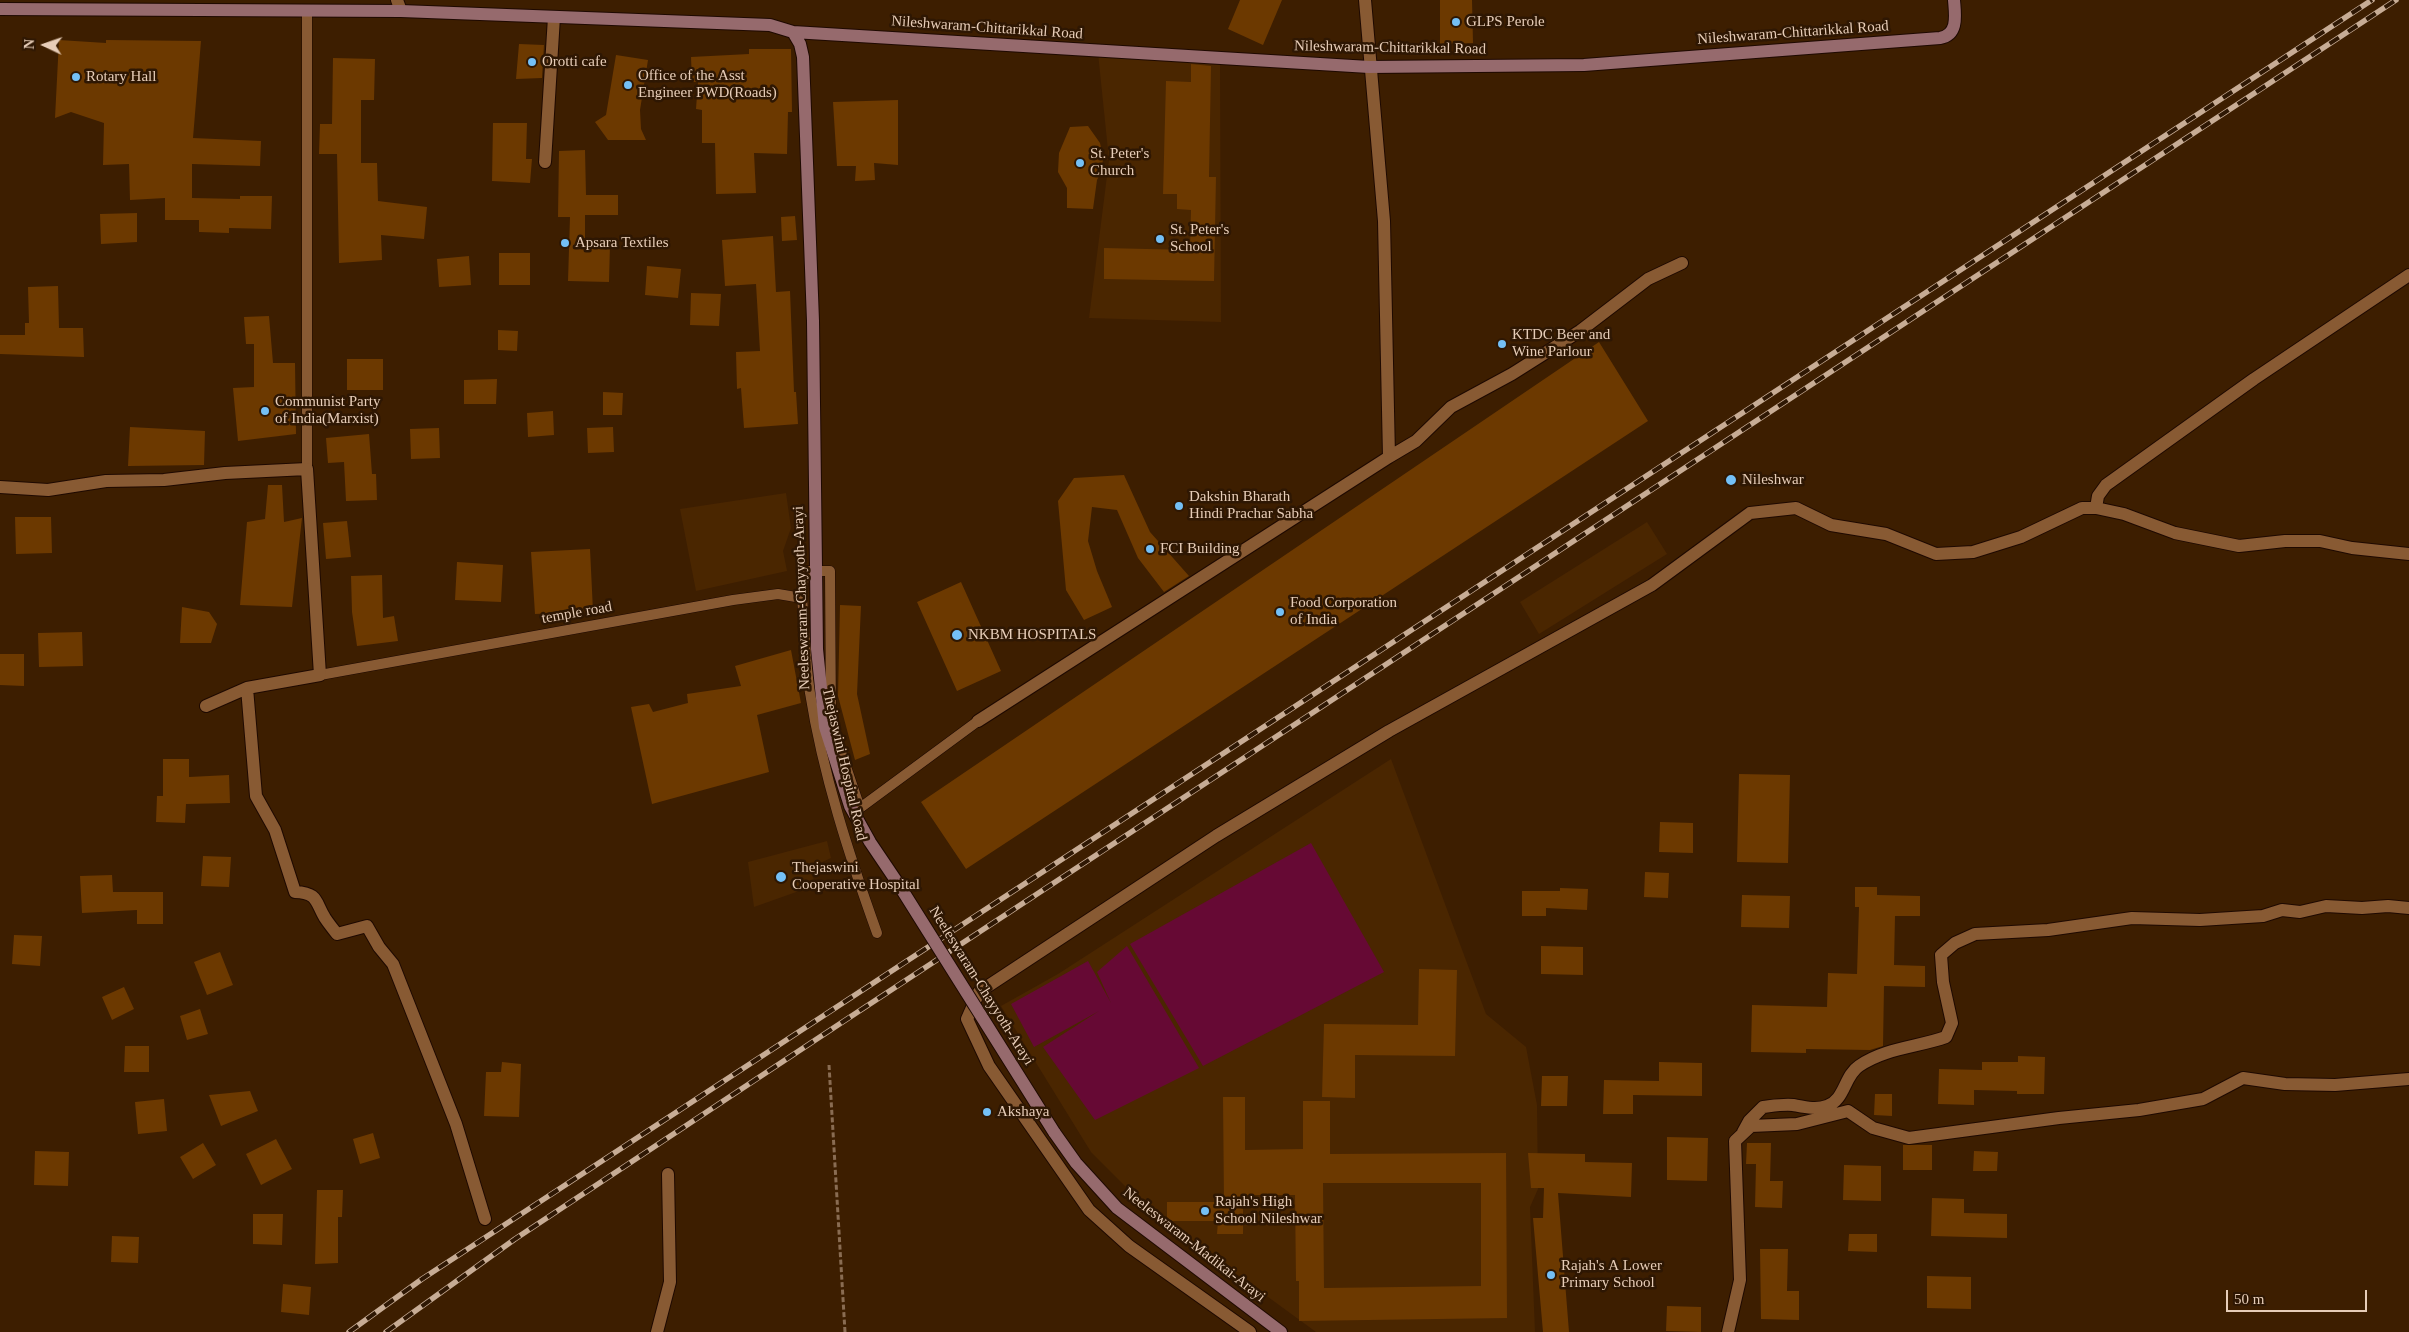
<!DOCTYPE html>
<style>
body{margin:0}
#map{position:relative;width:2409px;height:1332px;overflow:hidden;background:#3d1e00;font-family:Georgia,serif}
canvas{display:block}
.north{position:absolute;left:20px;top:20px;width:50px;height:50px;-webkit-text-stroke:4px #2e1703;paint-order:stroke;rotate:273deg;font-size:14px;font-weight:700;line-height:20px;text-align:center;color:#e7cdb8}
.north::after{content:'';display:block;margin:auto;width:18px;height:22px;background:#e7cdb8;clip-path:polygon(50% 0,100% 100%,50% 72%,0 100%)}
.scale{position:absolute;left:2226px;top:1290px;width:141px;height:22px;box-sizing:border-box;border:2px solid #e7cdb8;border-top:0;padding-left:6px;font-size:15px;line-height:18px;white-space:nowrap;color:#e7cdb8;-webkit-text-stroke:4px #2e1703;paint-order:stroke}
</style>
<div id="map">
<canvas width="2409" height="1332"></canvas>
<div class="north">N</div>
<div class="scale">50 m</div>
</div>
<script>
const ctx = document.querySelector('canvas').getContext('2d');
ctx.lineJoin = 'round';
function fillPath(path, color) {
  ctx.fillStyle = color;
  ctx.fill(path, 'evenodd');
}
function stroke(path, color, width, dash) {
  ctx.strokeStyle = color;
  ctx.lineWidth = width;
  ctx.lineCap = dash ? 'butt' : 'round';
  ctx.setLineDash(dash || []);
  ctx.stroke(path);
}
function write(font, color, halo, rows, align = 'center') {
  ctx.font = font + ' Georgia,serif';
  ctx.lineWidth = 5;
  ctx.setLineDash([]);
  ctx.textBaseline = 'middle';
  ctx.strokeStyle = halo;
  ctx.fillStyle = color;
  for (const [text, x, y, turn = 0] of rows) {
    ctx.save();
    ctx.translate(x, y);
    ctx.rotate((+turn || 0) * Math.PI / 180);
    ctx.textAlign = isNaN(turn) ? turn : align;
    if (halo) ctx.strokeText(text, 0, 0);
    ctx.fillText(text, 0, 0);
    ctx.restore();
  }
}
fillPath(new Path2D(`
 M1098,53L1220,60L1221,322L1089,318L1109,160Z
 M786,493L791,528L783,551L787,571L696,591L680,509Z
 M1647,522L1667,554L1539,634L1520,602Z
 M1391,759L1486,1014L1526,1047L1537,1105L1538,1189L1530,1207L1535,1332H1316L1149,1210L1091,1152L1001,1006L1058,974Z
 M827,841L831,858L809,868L816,885L754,907L748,862Z`), '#4a2600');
fillPath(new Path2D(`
 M1311,843L1384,972L1203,1066L1130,944Z
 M1127,946L1199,1068L1095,1120L1043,1047L1099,1011L1034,1047L1011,1004L1088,961L1111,1003L1097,972Z`), '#660934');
fillPath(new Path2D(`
 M1240,0H1282L1263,45L1228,29Z
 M1440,0H1472L1473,43L1440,44Z
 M59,40L106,43V40L201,41L193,138L261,141L260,166L192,164V198L240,199V196H272L271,229L229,228V233L199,232V220H165V198L130,200L129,164L103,165L104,123L71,112L55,118Z
 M519,44L544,45L542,78L516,79Z
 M749,49H791L792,112H788L787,154L754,153L756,193L716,194L715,143H702V110L696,109L698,82H692L691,57L749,54Z
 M616,55L648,60L640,110L641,129L646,140H608L595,122L606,115Z
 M333,58L375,59L374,100H361V163H377L378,201L427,207L424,239L381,235L382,260L339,263L337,154H319L320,124H332Z
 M1191,64L1211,66L1209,177H1216L1214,281L1104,279V248L1190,250L1191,210L1177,209V194H1163L1166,81L1191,82Z
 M898,100V165L874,163L875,180L855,181L856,166H837L833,102Z
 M493,123H527L526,159H532L530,183L492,181Z
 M1088,126L1100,143L1103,157L1102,170L1097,180L1093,209L1067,208V188L1058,172L1059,153L1070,127Z
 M585,150L586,195H618V215H585V245H610L609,282L568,281L570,217H558L559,151Z
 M137,213V242L101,244L100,214Z
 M795,216L797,240L782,241L781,217Z
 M773,236L776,292L790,291L794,392H796L798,424L744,428L741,388L737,389L736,352L760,351L756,284L725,286L722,240Z
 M499,253H530V285H499Z
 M469,256L471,285L439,287L437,259Z
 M647,266L681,269L678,298L645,295Z
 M58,286L59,328H83L84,357L0,354V335H25V323H29L28,287Z
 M691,293L721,294L719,326L690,325Z
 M269,316L273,363H295L296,434L238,441L233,388L254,387V344H246L244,317Z
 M498,330L518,331L517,351L498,350Z
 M1599,342L1648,421L966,869L921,802Z
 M347,359H383V390H347Z
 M497,379L496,404H464V380Z
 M603,392L623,393L622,415H603Z
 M553,411L554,435L528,437L527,413Z
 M130,427L205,431L204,465L128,466Z
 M613,427L614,452L588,453L587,428Z
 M439,428L440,458L411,459L410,429Z
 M369,434L372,474H376L377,500L346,501L344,462L328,463L326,438Z
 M1124,475L1150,532L1189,576L1164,592L1138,558L1117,510L1092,507L1088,541L1097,571L1112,607L1084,620L1066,590L1058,501L1074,478Z
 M268,485H282L284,522L302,518L292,607L240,605L247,522L265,519Z
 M15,517H51L52,553L16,554Z
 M347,521L351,557L326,559L323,523Z
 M590,549L593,611L535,614L531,552Z
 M457,562L503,565L501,602L455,600Z
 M382,575L383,618L394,616L398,641L357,646L352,612L351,576Z
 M961,582L1001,671L957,691L917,602Z
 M840,605L861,606L857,694L870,754L855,760L838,696Z
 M182,607L209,612L217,624L211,643H180Z
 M82,632L83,666L39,667L38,633Z
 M791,650L801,703L757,715L769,772L652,804L631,707L649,704L653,712L688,703L687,694L741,686L735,666Z
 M0,654H24V686L0,685Z
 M163,759H189V777L229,775L230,803L186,804L185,823L156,822L157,796H163Z
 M1739,774L1790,775L1788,863L1737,862Z
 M1660,822L1693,823V853L1659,852Z
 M203,856L231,857L229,887L201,886Z
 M1645,872L1669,873L1668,898L1644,897Z
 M112,875L113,892H163V924H137V910L82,913L80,876Z
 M1855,887H1877V895L1920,896V916H1895L1894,965L1925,966V987L1884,986L1883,1046L1870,1050L1806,1049V1053L1751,1052L1752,1005L1827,1007L1828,973L1857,974L1859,907H1855Z
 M1560,888L1588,889L1587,910L1546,908V916H1522V891H1560Z
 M1742,895L1790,896L1789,928L1741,927Z
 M14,935L42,936L40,966L12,964Z
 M1541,946L1583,947V975L1541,974Z
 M220,952L233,985L207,995L194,962Z
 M1419,969L1457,970L1455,1056L1355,1055V1098L1322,1097L1324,1024L1418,1025Z
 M124,987L134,1009L112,1020L102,997Z
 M200,1009L208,1034L187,1040L180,1016Z
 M125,1046H149V1072H124Z
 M2018,1056L2045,1057L2044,1094H2017V1091L1974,1090V1105L1938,1104L1939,1069L1982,1070V1062H2018Z
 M502,1062L521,1064L519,1117L484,1116L486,1072H501Z
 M1659,1062L1702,1063V1096L1633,1095V1114H1603L1604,1080L1659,1081Z
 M1542,1076H1568L1567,1106H1541Z
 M250,1091L258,1111L221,1126L209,1095Z
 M1875,1094H1892V1116L1874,1115Z
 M1223,1097H1245V1150L1303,1149V1101H1330V1154L1506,1153L1507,1318L1299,1321V1281H1296L1295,1195H1243V1234H1217L1218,1221H1167V1202H1224ZM1323,1183H1481V1286L1324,1288Z
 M164,1099L167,1131L138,1134L135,1102Z
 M373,1133L380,1158L360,1164L353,1139Z
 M1667,1137L1708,1138L1707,1181L1667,1180Z
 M276,1139L292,1169L261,1185L246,1154Z
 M203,1143L216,1165L193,1179L180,1157Z
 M1747,1143H1771L1770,1181H1783L1782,1208L1755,1207L1756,1164H1746Z
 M1903,1145H1932V1170H1903Z
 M35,1151L69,1152L68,1186L34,1185Z
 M1974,1151L1998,1152L1997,1171H1973Z
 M1528,1153L1585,1154V1162L1632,1163L1631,1197L1558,1193L1569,1332H1543L1533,1218H1543L1544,1188H1531Z
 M1844,1165L1881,1166V1201L1843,1200Z
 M317,1190H343L342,1217H338V1263L315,1264Z
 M1932,1198L1964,1199V1213L2007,1214V1238L1931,1236Z
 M253,1214H283L282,1245L253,1244Z
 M1849,1234H1877V1252L1848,1251Z
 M112,1236L139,1237L138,1263L111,1262Z
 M1760,1249H1788L1787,1291H1799V1320L1761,1319Z
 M1927,1276L1971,1277V1309L1927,1308Z
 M283,1284L311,1287L309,1315L281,1312Z
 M1667,1306L1701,1307V1332L1666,1331Z`), '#6c3900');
const service = new Path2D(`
 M307,11V469
 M802,598C805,629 805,662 810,693C823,775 849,855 877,933
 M320,675L733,600L778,594L802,598L804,571H830L831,722L860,808L978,721`);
const minor = new Path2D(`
 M397,0L401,11
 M545,162L554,17
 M1389,457L1416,441L1451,407L1512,374L1580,331L1648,279L1682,263
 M0,487L48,490L106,481L164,480L225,473L307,469L320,675L247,688L206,706
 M2096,508L2098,496L2106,485L2254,379L2409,275
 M247,688L256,796L275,830L295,892C319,893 315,902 325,918C329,924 333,929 337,934L367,926L379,947L393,964L456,1124L485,1219
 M978,721L1389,457L1384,221L1365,0
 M1743,1132L1749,1121L1763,1107C1772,1106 1783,1104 1793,1105C1804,1107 1816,1110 1827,1106C1845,1100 1844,1076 1859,1066C1885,1048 1918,1047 1946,1037L1952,1023L1943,982L1941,955L1955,943L1975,934L2048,930L2132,918L2200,920L2263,916L2282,910L2300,912L2326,906L2362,908L2388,906L2409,908
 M657,1332L670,1282L668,1174
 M1250,1332L1129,1246L1089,1210L989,1066L967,1019L979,992L1216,836L1389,731L1652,585L1750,513L1796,508L1831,525L1886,534L1936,554L1973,552L2021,537L2082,508H2096L2124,514L2175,533L2239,546L2285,541H2320L2352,548L2409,554
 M1728,1332L1740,1280L1735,1141L1751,1126L1797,1124L1848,1111L1873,1128L1909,1138L2059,1118L2139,1110L2203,1099L2243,1078L2285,1084L2335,1085L2409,1079`);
const secondary = new Path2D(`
 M0,9L401,11L770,25L793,32L1369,67L1584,65L1940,38C1959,35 1955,14 1954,0
 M793,32L800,44L803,57L813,321L817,649L825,727L850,806L870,842L899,885
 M1054,1132L1076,1163L1117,1208L1281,1332`);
stroke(service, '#1e0900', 11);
stroke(minor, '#1e0900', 14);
stroke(secondary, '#1e0900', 14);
stroke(new Path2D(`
 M829,1065L845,1332`), '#896c52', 3, [5, 2.5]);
stroke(service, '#885a33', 10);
stroke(minor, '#885a33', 12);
stroke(secondary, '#966a6d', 12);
const rail = new Path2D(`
 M349,1332L422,1279L2372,0
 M386,1332L515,1239L844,1021L2396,0`);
stroke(rail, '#c7ac95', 5.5);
stroke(rail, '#2e1703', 4, [11]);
const secondaryBridge = new Path2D(`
 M899,885L1054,1132`);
stroke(secondaryBridge, '#1e0900', 14, []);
stroke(secondaryBridge, '#966a6d', 12);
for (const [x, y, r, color] of [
 [1456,22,5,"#74c0f6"],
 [532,62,5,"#74c0f6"],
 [76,77,5,"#74c0f6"],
 [628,85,5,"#74c0f6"],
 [1080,163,5,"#74c0f6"],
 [1160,239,5,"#74c0f6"],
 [565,243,5,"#74c0f6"],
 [1502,344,5,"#74c0f6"],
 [265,411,5,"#74c0f6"],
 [1731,480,6,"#74c0f6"],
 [1179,506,5,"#74c0f6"],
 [1150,549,5,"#74c0f6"],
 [1280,612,5,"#74c0f6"],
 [957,635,6,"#74c0f6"],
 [781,877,6,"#74c0f6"],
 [987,1112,5,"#74c0f6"],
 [1205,1211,5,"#74c0f6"],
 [1551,1275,5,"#74c0f6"]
]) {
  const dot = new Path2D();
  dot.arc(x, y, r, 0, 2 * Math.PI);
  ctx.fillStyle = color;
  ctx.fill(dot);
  stroke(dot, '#2e1703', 2);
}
write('15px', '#e7cdb8', '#2e1703', [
 ["GLPS Perole",1466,22],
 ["Orotti cafe",542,62],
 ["Office of the Asst",638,76],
 ["Engineer PWD(Roads)",638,93],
 ["Rotary Hall",86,77],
 ["St. Peter's",1090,154],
 ["Church",1090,171],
 ["St. Peter's",1170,230],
 ["School",1170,247],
 ["Apsara Textiles",575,243],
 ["KTDC Beer and",1512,335],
 ["Wine Parlour",1512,352],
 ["Communist Party",275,402],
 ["of India(Marxist)",275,419],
 ["Nileshwar",1742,480],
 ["Dakshin Bharath",1189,497],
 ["Hindi Prachar Sabha",1189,514],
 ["FCI Building",1160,549],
 ["Food Corporation",1290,603],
 ["of India",1290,620],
 ["NKBM HOSPITALS",968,635],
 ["Thejaswini",792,868],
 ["Cooperative Hospital",792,885],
 ["Akshaya",997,1112],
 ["Rajah's High",1215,1202],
 ["School Nileshwar",1215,1219],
 ["Rajah's A Lower",1561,1266],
 ["Primary School",1561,1283]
], 'left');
write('15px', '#e7cdb8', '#2e1703', [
 ["Nileshwaram-Chittarikkal Road",987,28,4],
 ["Nileshwaram-Chittarikkal Road",1793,33,-4],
 ["Nileshwaram-Chittarikkal Road",1390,48,1],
 ["Neeleswaram-Chayyoth-Arayi",802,598,-92],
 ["temple road",577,613,-10],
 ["Thejaswini Hospital Road",844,764,77],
 ["Neeleswaram-Chayyoth-Arayi",981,986,58],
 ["Neeleswaram-Madikai-Arayi",1194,1245,38]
]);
</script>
